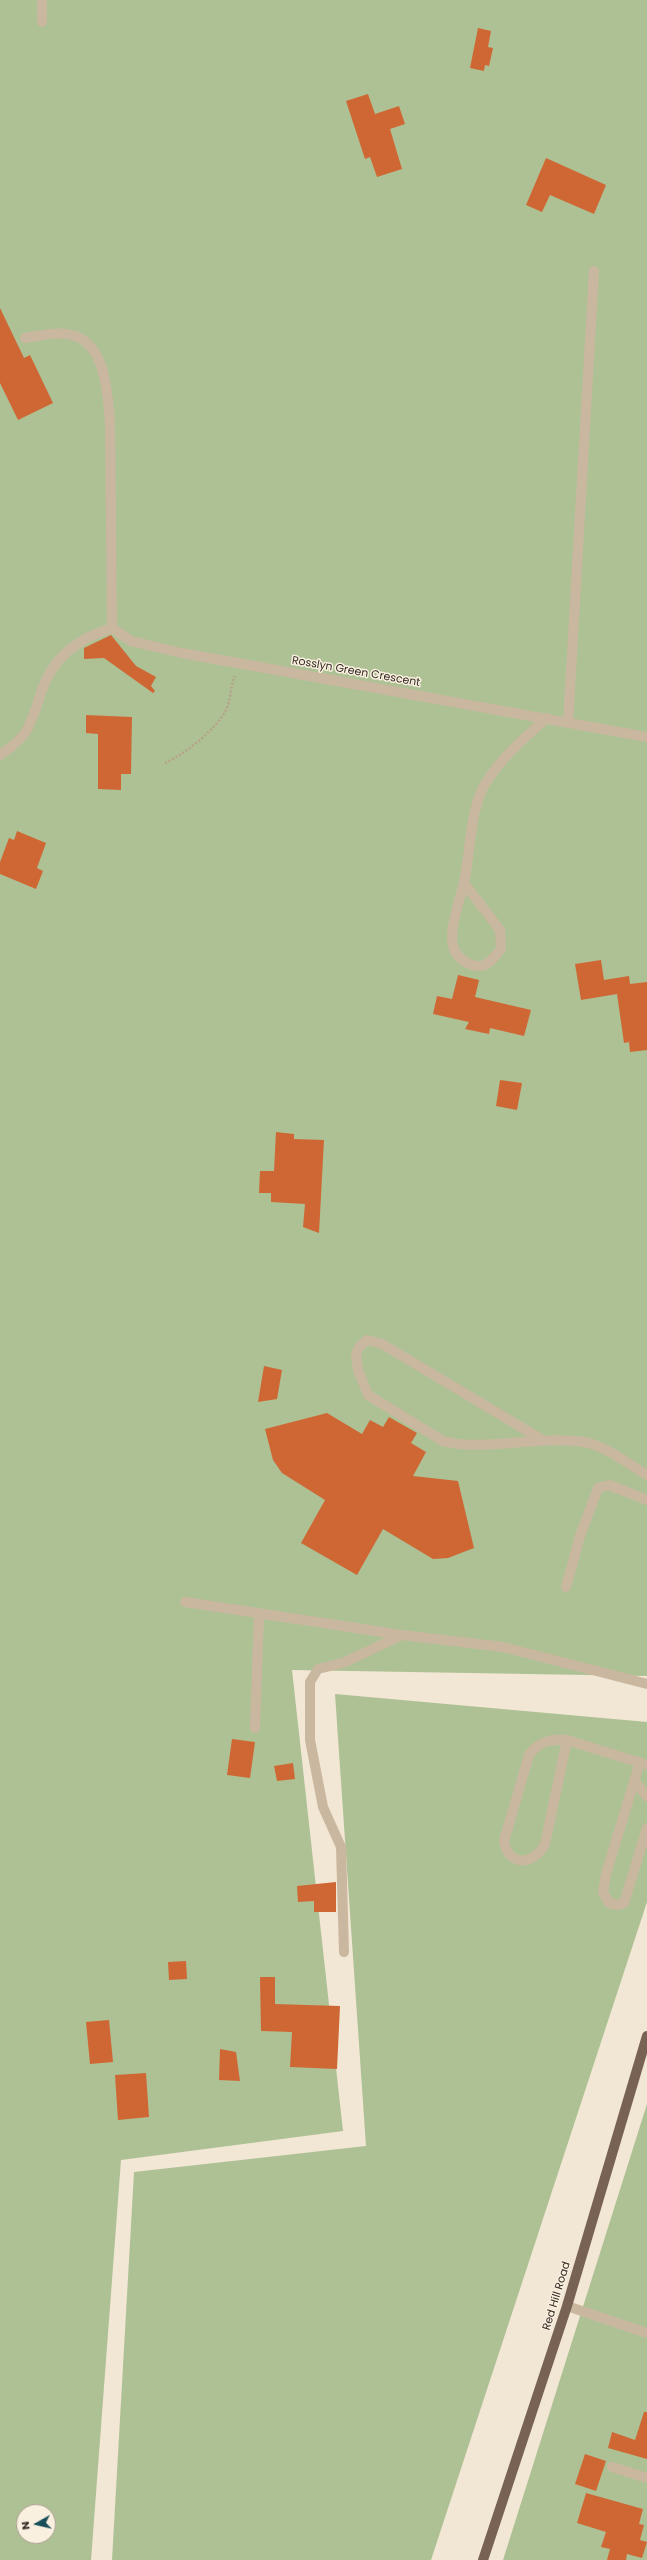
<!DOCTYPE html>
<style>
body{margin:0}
#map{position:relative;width:647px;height:2560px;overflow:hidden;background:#f2e6d4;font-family:Poppins,sans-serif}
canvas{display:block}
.north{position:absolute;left:16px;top:2504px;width:40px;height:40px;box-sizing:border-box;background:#faf0e0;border:1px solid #aba195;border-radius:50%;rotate:262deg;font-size:11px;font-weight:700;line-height:16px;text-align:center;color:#342a24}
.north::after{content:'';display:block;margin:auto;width:14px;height:18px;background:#174e57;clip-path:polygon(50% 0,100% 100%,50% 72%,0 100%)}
</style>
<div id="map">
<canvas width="647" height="2560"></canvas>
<div class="north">N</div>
</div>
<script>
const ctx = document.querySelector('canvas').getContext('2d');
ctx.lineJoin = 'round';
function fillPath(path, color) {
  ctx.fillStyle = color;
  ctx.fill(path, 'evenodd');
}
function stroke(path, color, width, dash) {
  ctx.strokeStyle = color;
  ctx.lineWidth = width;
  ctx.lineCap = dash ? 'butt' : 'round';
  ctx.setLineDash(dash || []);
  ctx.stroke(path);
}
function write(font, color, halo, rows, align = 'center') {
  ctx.font = font + ' Poppins,sans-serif';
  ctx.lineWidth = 3;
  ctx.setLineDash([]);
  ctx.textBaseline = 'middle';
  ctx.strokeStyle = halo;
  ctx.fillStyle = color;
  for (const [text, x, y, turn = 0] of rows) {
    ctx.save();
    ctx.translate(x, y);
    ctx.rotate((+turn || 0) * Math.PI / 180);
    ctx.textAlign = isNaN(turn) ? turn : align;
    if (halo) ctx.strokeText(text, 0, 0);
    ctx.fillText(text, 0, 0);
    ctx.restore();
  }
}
fillPath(new Path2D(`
 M0,0H647V1676L292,1670L343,2131L121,2160L91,2560H0ZM24,2512H48V2536H24Z
 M335,1694L647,1722V1902L431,2560H112L134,2172L366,2146Z
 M647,2104V2560H503Z`), '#aec194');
fillPath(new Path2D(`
 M478,28L491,31L488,47L493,48L489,66L485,65L484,71L470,68Z
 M368,94L375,114L399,106L405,124L390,129L402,169L377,177L370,157L365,159L346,101Z
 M546,158L606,185L594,214L550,195L542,212L526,205Z
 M0,308L24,358L30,355L53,403L18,420L0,383Z
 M111,635L136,666L156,677L151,686L155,691L153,693L104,658L84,659V648Z
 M86,715L132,717L131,774H121V790L98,789V734L86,733Z
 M17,831L46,843L37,868L43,871L36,889L0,874V862L9,838L14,840Z
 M601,960L604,980L629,976L630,984L647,982V1050L630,1052L629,1042L624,1043L617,994L581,1000L575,964Z
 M458,975L479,980L475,997L531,1010L524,1036L490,1028L489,1034L465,1029L469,1022L433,1014L437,996L452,999Z
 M500,1080L522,1083L517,1110L496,1106Z
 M276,1132L294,1134V1139L324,1140L319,1233L303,1227L305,1204L271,1202V1193H259L260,1171H274Z
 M264,1366L282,1370L277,1399L258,1402Z
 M327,1413L362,1434L370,1420L383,1427L389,1417L417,1433L411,1443L426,1452L413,1476L458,1481L474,1548L448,1558L433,1559L383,1529L357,1575L301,1543L325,1500L282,1473L273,1460L265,1429Z
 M232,1739L255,1742L250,1778L227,1775Z
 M293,1763L295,1779L277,1781L274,1766Z
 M336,1882V1912H314V1901L298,1902L297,1886Z
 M186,1961L187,1979L169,1980L168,1962Z
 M260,1977H275V2004L340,2006L337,2069L290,2067L292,2032L261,2031Z
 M109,2020L113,2062L90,2064L86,2022Z
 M220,2049L236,2052L240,2081L219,2080Z
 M146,2073L149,2117L118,2120L115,2075Z
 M644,2412H647V2459L608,2448L612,2432L635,2440Z
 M585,2454L606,2461L596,2491L575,2484Z
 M586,2493L643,2509L639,2524L644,2525L640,2540L647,2542L642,2558L627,2554L626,2560H607L610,2549L601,2547L606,2532L577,2523Z`), '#cf6735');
stroke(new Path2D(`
 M165,763C185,754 214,731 225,712C231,702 230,687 235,676`), '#b6a18a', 2.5, [2, 2]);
stroke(new Path2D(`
 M42,0V22
 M25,338C40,336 58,331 72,335C106,343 108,396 110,424L112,628
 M568,723L594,271
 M0,755C9,749 18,742 25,733C33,720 37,705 42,690C53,657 79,638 112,628L131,641L182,653L647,737
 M464,883L500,930L501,949C494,958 485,970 472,965C460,961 452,951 452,938C452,918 460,901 464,882C471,851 469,813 485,784C501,758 524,738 547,718
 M541,1439L382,1344L367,1340L359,1347L356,1355L358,1370L368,1395L443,1441C482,1452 540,1435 584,1442C606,1446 628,1464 647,1475
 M566,1587L580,1536L598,1488L609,1485L647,1500
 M185,1602L402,1635
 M255,1728L259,1614
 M567,1740L545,1844C534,1865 509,1868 504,1841L529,1755C539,1741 551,1739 567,1740L647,1765
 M640,1762L606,1874L603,1892L609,1903L618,1905L624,1903L647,1828
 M635,1781L647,1797
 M344,1952L341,1847L323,1807L310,1740V1682L318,1669L343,1663L402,1635L503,1647L647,1684
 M567,2306L647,2333
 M612,2467L647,2478`), '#cab7a0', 10);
stroke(new Path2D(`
 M483,2560L567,2306L647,2036`), '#776253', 10);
write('11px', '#342a24', '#faf0e0', [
 ["Rosslyn Green Crescent",356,672,10],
 ["Red Hill Road",557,2296,-73]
]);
</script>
